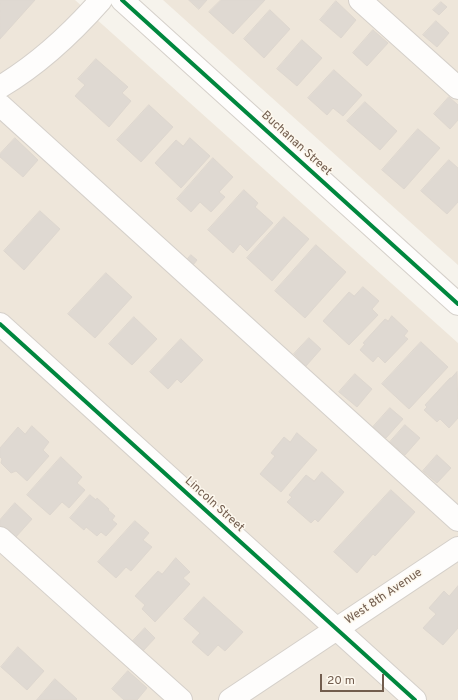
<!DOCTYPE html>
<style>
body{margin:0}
#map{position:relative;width:458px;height:700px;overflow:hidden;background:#f6f3ec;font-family:Overpass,sans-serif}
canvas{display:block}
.scale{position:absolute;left:320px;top:674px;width:64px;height:18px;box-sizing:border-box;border:2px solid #725d4e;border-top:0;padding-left:5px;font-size:12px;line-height:14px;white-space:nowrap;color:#725d4e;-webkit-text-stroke:3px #fdf8ee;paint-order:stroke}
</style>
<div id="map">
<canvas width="458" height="700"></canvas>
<div class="scale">20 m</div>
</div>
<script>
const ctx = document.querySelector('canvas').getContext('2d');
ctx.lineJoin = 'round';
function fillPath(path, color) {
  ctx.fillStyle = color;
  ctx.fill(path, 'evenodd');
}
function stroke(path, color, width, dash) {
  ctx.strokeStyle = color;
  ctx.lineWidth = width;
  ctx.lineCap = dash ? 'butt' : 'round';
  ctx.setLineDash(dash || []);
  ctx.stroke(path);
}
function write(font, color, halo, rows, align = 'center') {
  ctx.font = font + ' Overpass,sans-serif';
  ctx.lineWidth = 3;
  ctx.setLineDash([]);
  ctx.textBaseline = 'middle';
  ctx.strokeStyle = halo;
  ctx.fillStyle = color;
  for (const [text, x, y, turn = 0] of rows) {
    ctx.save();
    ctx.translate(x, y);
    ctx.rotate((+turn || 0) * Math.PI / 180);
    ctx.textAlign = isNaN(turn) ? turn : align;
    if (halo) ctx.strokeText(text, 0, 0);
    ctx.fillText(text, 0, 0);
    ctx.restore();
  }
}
fillPath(new Path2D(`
 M0,0H75L458,343V700H0Z
 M163,0H458V265Z`), '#eee6da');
const building = new Path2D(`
 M0,0H35L0,39Z
 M189,0H207L199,9Z
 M221,0H265L233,34L209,12Z
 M336,1L356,20L341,38L320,20Z
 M441,2L447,7L439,15L433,10Z
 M270,10L290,29L264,58L244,39Z
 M436,21L449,33L437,47L423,35Z
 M373,30L388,43L367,66L353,53Z
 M302,40L322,58L297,86L277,69Z
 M96,59L128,87L122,93L131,101L109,127L75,96L85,85L78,79Z
 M334,70L362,95L343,116L333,108L327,115L308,98Z
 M449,97L458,105V120L450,129L434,114Z
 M365,102L397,131L380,150L347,121Z
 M149,105L173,127L141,162L117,140Z
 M418,129L440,148L404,189L382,170Z
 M15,138L38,160L23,177L0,157V154Z
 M190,138L210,156L181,188L155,163L176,140L183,146Z
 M213,158L233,177L219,192L225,197L211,212L200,202L191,212L177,199Z
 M449,160L458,168V202L447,214L421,191Z
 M244,190L258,203L255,207L273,223L247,251L240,244L233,253L208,230Z
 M40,211L60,229L24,270L4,251Z
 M284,217L309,239L272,281L247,258Z
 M316,245L346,272L305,318L275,291Z
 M191,255L197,260L193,265L187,260Z
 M106,273L132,297L95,338L68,314Z
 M363,287L379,301L372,309L378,315L349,345L323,321L349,292L354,296Z
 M392,316L408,331L404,336L408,339L385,363L378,356L373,362L360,350L365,344L363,343L385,319L388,321Z
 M134,317L157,339L132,365L109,344Z
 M309,338L321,349L306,366L294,354Z
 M181,339L203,360L181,383L177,379L168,389L150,372Z
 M421,342L448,367L409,409L382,384Z
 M457,372L458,418L449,428L440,419L437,422L424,410L427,407L425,405L450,378H451Z
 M355,374L372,389L357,407L339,392Z
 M390,408L403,419L386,438L373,427Z
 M405,425L420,438L405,455L390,442Z
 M32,426L49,442L43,450L49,456L27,481L16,471L11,473L1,463L2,459L0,457V448L18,427L25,434Z
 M297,433L317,450L281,492L260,474L275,456L271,453L284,437L290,442Z
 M437,455L451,468L437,483L423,471Z
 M61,457L82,477L77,483L85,490L69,508L62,502L50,515L27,495Z
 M322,472L344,492L318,522L315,519L311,523L287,502L292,497L289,495L306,475L314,481Z
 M391,490L415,512L375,556L373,554L357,573L334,552Z
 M90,495L96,500L97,498L109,509L108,510L115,516L112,520L117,524L106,536L101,532L97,536L86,527L84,530L70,518Z
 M15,503L32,519L15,538L0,525V520Z
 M135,521L149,533L143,540L152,547L131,571L126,567L116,578L98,562Z
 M176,558L190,572L183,578L190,584L155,622L142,609L145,605L135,596L158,571L162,574Z
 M458,586V628L443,645L423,628L436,614L429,608L444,591L449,596Z
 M204,597L243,632L225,651L218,645L208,656L192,642L200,633L184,619Z
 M145,628L155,638L142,652L131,643Z
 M18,647L44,671L27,690L1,667Z
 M128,671L147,688L137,700H124L112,689Z
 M55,679L77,699L76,700H37Z`);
fillPath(building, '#dfd9d2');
stroke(building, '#ded7cf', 1);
const minor = new Path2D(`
 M122,0L458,304
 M360,0L458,88
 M0,87C39,64 71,34 101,0
 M0,105L458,520
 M0,324L415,700
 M0,538L181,700
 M230,700L458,548`);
stroke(minor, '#d5d0ca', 24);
stroke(minor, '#fefdfc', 22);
stroke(new Path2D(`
 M122,0L458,304
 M0,324L415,700`), '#00873e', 4);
write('12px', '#725d4e', '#fdf8ee', [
 ["Buchanan Street",296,144,42],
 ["Lincoln Street",214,505,42],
 ["West 8th Avenue",384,597,-34]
]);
</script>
